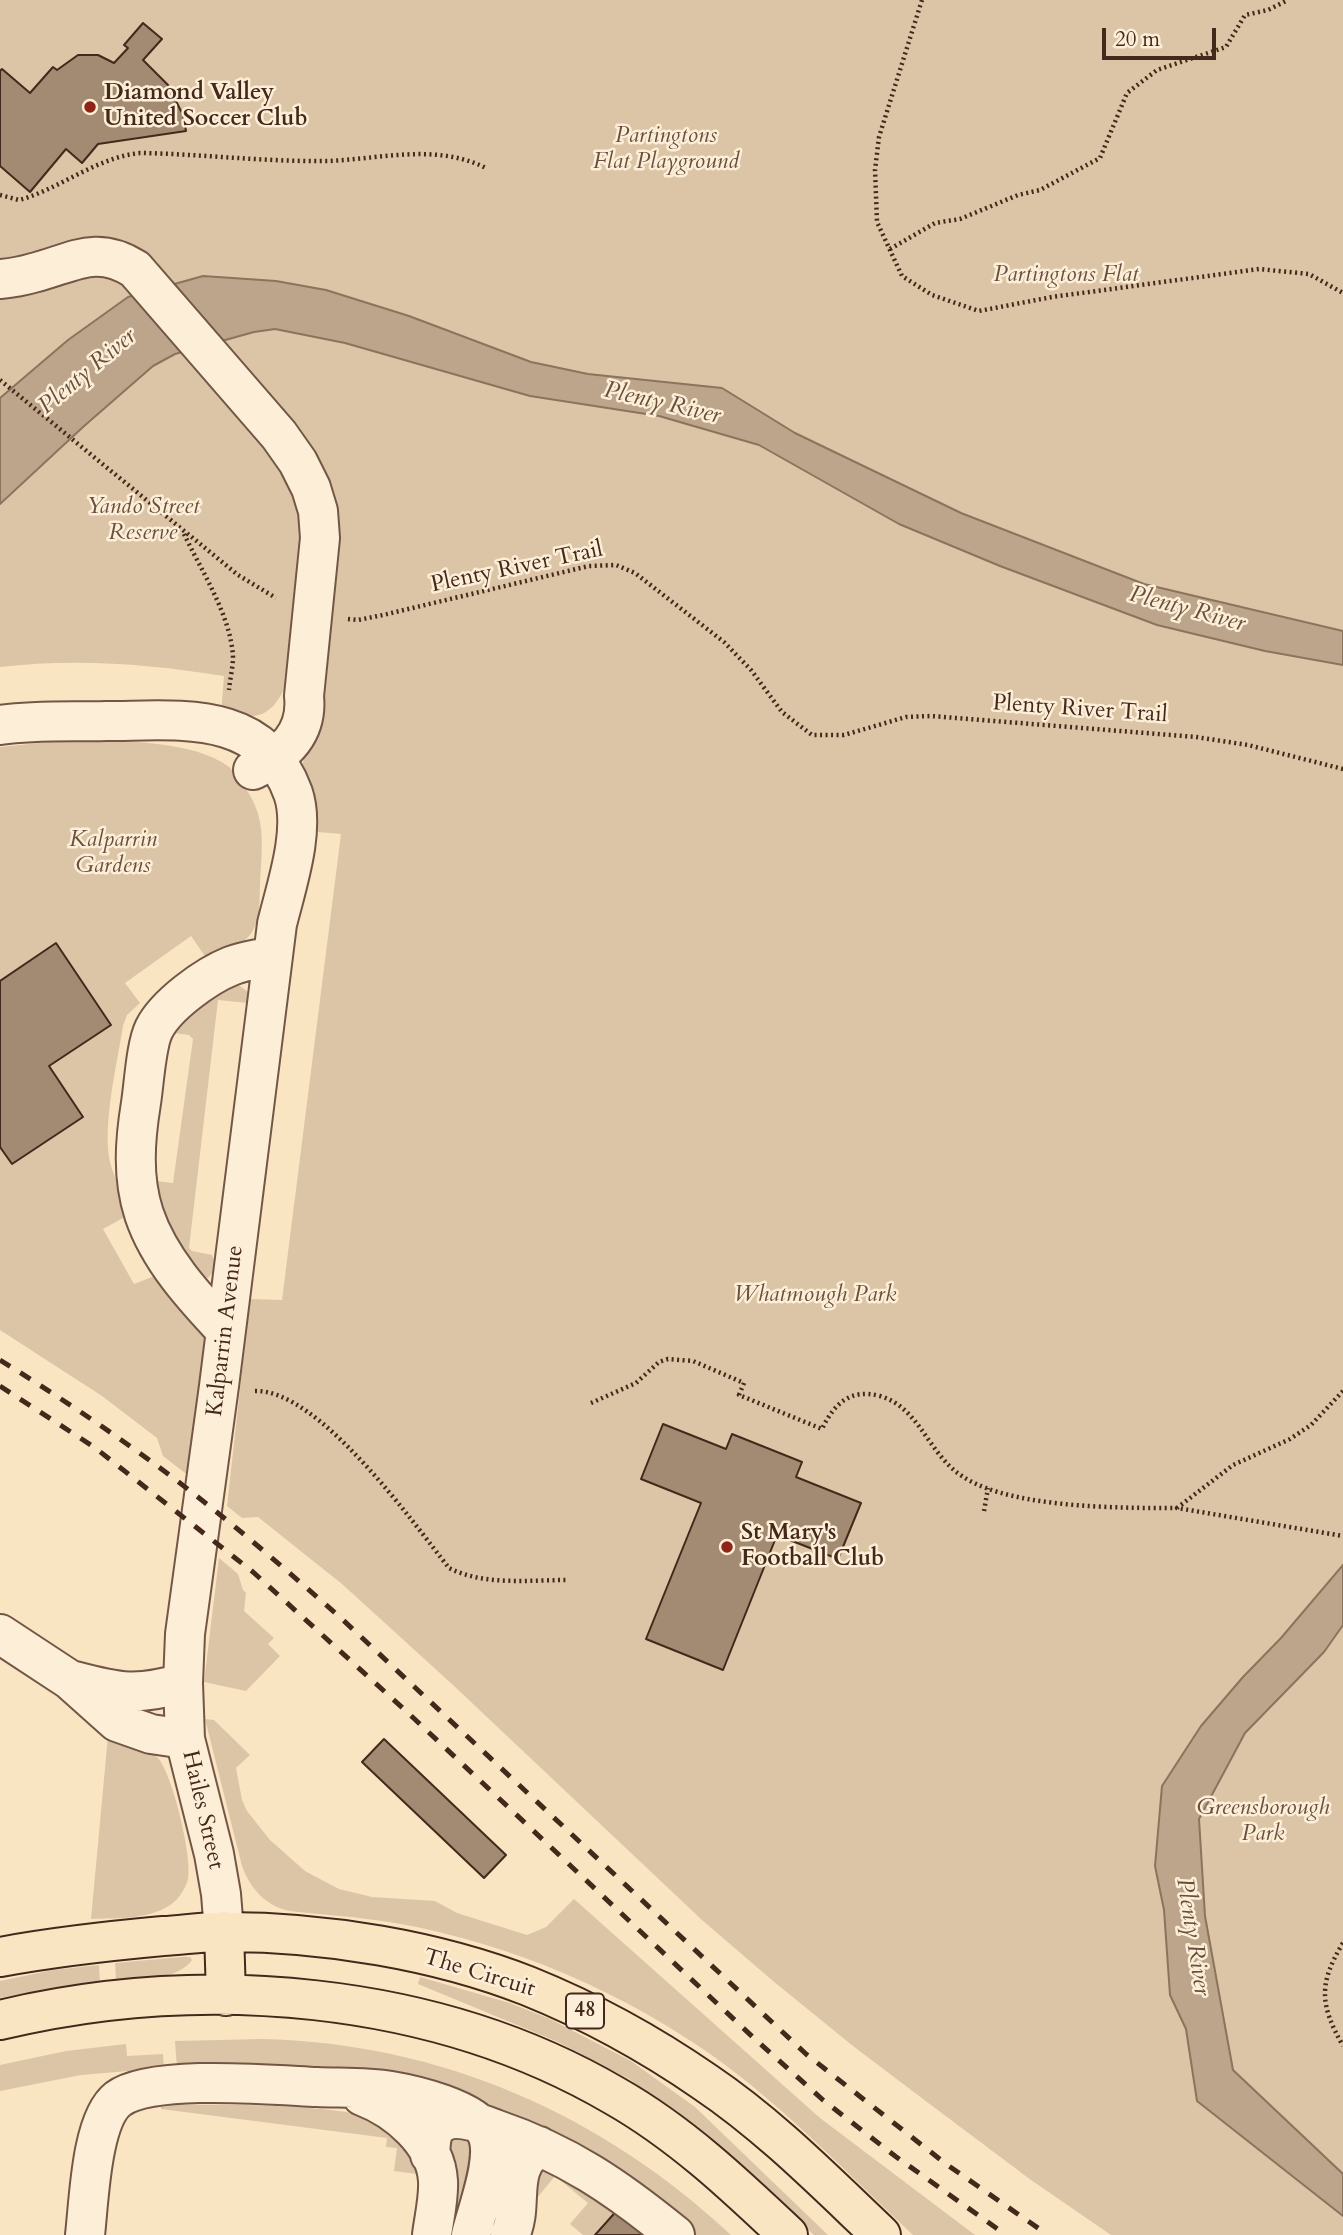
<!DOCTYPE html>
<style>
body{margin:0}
#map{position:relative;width:1343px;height:2235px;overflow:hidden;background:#fae5c2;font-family:Cardo,serif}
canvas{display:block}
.scale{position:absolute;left:1102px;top:28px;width:114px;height:32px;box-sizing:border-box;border:4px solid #45281c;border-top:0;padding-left:9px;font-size:21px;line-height:24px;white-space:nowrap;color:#45281c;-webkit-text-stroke:5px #fceed7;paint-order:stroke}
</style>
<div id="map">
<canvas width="1343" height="2235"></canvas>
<div class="scale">20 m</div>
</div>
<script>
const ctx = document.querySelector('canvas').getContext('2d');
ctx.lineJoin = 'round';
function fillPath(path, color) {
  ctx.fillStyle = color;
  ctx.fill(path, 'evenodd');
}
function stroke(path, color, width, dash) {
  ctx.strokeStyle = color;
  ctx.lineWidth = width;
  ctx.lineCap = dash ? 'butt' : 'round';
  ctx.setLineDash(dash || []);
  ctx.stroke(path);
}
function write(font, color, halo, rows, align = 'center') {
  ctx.font = font + ' Cardo,serif';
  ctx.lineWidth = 5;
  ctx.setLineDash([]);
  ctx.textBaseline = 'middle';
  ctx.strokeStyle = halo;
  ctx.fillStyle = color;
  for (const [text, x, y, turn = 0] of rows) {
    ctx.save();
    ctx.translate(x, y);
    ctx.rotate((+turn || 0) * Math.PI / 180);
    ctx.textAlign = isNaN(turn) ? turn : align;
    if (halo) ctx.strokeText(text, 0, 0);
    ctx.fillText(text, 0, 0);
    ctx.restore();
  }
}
fillPath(new Path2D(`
 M0,0H1343V2235H1111L1031,2180L927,2102L853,2046L773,1981L702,1920L453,1685L342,1584L258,1517L242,1518L227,1506L250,1299L282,1300L341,834L307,831L306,777L302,765L317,723L338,522L332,489L321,463L302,431L192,305L263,441L286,479L298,506L304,531L286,686C269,720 257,718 221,715L224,676C150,664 75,658 0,667Z
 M68,740C113,741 193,739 229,767C233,770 236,776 239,780C268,814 262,843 260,885C259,901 261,918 252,932C242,947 224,952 207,959L191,936L125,983L140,1003L127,1015L123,1026C117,1065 102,1125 110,1162C114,1179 125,1197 132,1213L103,1229L134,1284L157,1275L201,1327L205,1339L189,1476L163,1456L157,1438L102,1396L0,1330V747Z
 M236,983L248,992V1003L218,1000L189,1248L192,1251L212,1255L216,1265L214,1271L208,1278C183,1273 163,1209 153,1186L155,1181L173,1183L193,1039L189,1035L174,1033L173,1027L227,985Z
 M219,1558L238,1574L243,1590L246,1593L244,1611L274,1638L268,1644L280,1656L246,1691L204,1682Z
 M205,1719L214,1720L250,1755L236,1768L242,1800L247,1811L270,1840L305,1871L339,1889L372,1897L435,1901L457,1913L527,1935L546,1927L574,1899L820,2118L975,2235H913C851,2177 792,2115 724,2064C629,1994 511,1943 395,1923C360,1917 325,1915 290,1911C265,1906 250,1888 242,1866Z
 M108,1736C122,1742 144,1746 157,1757C172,1771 193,1859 188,1879C186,1887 180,1897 174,1902C153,1920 117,1918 91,1919Z
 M181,1957H190L192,1960C177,1981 139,1979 116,1980L115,1963Z
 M99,1965L100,1983L59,1987L0,1998V1981L53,1970Z
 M420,1977L510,2003L550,2019L631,2061L695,2107L828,2235H814L703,2132L629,2079L558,2042L418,1984Z
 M262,2039C440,2043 602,2114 731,2235H694L340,2070L259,2065L177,2068L175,2041Z
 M126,2044L127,2056L163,2054L164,2068L81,2075L0,2091V2065L66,2051Z
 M161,2105C203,2105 364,2101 391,2127C404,2140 414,2160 425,2175L394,2171L397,2148L386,2147L387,2138L161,2109Z
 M462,2134L475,2146L461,2218L451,2223L447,2141Z
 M539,2163L620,2207L595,2235H583L570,2224L588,2203L555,2176L537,2198H526Z`), '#dbc5a6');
const water = new Path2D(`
 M203,276L276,281L326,290L409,316L531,362L588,374L722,388L795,433L961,513L1144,584L1343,631V665L1265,651L1157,625L1000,566L899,524L759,445L659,416L530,396L345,343L275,329L254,332L175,354L153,366L83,427L0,504V398L68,340L128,297Z
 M1343,1565V1625L1324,1652L1245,1733L1199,1819L1205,1916L1233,2070L1343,2174V2216L1197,2101L1186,2029L1170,1995L1164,1910L1155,1866L1162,1786L1201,1726L1243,1677L1281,1638Z`);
fillPath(water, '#bca58a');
stroke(water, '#8c735e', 2);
const building = new Path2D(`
 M143,23L162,39L143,60L168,85L183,115L186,131L98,144L82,163L66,149L30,192L0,166V71L2,69L30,93L53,67L57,70L78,55H98L114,63L128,48L124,45Z
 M56,943L111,1025L49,1066L83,1117L12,1164L0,1147V981Z
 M663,1424L726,1449L732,1434L802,1462L796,1477L861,1503L838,1559L777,1535L723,1670L646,1639L701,1503L641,1479Z
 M384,1739L506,1855L484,1878L362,1762Z
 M620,2207L651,2235H595Z`);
fillPath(building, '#a38a72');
stroke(building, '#45281c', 2);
const minor = new Path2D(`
 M0,279C11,278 23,276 33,273C73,263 96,244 135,269L279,435L298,462L311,488L318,511L320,538L304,696C308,734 284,755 253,770
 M0,725C35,720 71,722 106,721C178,721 262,708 293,793C306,830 286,887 277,924L219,1386L185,1634L183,1683L185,1739L214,1854L221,1894L224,1931
 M226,1331C194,1297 159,1259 144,1214C132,1177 135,1140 141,1103C144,1084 146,1045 154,1029C166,1005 206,976 231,966C244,961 259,959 273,956
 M0,1634L70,1680L117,1722L151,1734L185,1739
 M75,1681C120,1693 137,1696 183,1683
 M362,2096C396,2109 436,2141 438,2181C439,2199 434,2218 432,2235
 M430,2155C431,2145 430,2132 439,2125C454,2112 479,2123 495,2129C568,2154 616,2187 675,2235
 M85,2235C89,2201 91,2120 118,2099C152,2074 274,2085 317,2087C342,2088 367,2087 391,2091C415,2095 474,2109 486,2132C499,2156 477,2209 471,2235
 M510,2235C525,2204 505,2170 539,2146`);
const major = new Path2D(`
 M224,1931L226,1996
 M0,1957C54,1947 108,1941 163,1936C184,1935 205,1931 226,1932C325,1932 436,1950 528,1986C590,2011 650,2044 705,2082C769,2125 825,2182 881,2235
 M0,2020C202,1972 434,1990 615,2096C680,2133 734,2184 788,2235`);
stroke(minor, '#725746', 42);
stroke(major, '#45281c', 42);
stroke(new Path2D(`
 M922,0L879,137L875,170L877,222L902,276L932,295L979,311L1052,297L1259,269L1309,274L1343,293
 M0,195L19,200L26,198C65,185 99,157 140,153C202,154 265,162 328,161C381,159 436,143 486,168
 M890,249L935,223L960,219L1018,195L1040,190L1100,158L1127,93L1157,70L1226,47L1245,15L1268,10L1288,0
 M0,380L238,575L276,598
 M184,534C201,570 231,616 233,657C233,667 230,679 229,690
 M348,619L358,620L383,615L589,566L616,565L635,573L724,642L751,670L782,712L812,735H844L906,717L931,716L1196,737L1248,745L1343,769
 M255,1391C318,1389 412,1521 449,1568C484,1586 529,1580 567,1580
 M1343,1391L1311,1425L1290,1439L1233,1465L1177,1508L1343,1536
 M591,1403L636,1383L659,1362L668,1359L693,1361L744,1383L739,1395L822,1429C834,1404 850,1388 880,1396C917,1407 926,1446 954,1470C998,1509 1119,1508 1177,1508
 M984,1511L988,1488
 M1343,1943C1318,1984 1320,2005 1343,2046`), '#45281c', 4.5, [2, 3.5]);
stroke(minor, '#fceed7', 38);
stroke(major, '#fae5c2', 38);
stroke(new Path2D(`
 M0,1360C53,1393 106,1428 156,1465C221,1513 282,1566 342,1619L806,2054L946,2164L1048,2235
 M0,1386L94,1447L253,1572L406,1711L757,2041L823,2100L895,2156L1006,2235`), '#45281c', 5, [12, 12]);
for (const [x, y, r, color] of [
 [90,107,7,"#8f2418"],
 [727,1547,7,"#8f2418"]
]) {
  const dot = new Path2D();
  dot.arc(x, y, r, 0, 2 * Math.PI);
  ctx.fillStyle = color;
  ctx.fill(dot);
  stroke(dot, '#fceed7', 2.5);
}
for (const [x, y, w] of [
 [585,2011,38]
]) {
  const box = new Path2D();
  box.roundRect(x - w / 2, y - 17.5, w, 35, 5);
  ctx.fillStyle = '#fceed7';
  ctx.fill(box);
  stroke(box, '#45281c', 2);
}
write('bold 21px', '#45281c', null, [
 ["48",585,2011]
]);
write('bold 23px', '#45281c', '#fceed7', [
 ["Diamond Valley",104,94],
 ["United Soccer Club",104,120],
 ["St Mary's",741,1534],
 ["Football Club",741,1560]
], 'left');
write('italic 23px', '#6a4f3e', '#fceed7', [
 ["Partingtons",666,137],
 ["Flat Playground",666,163],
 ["Partingtons Flat",1066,276],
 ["Yando Street",143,508],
 ["Reserve",143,534],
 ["Kalparrin",113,841],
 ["Gardens",113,867],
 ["Whatmough Park",815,1296],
 ["Greensborough",1263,1809],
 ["Park",1263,1835]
]);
write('23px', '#45281c', '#fceed7', [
 ["Plenty River Trail",517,568,-12],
 ["Plenty River Trail",1080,710,4],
 ["Kalparrin Avenue",226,1331,-83],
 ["Hailes Street",202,1810,77],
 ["The Circuit",479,1974,17]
]);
write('italic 24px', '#694e3d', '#fceed7', [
 ["Plenty River",88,372,-40],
 ["Plenty River",662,404,13],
 ["Plenty River",1187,610,15],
 ["Plenty River",1192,1937,81]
]);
</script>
